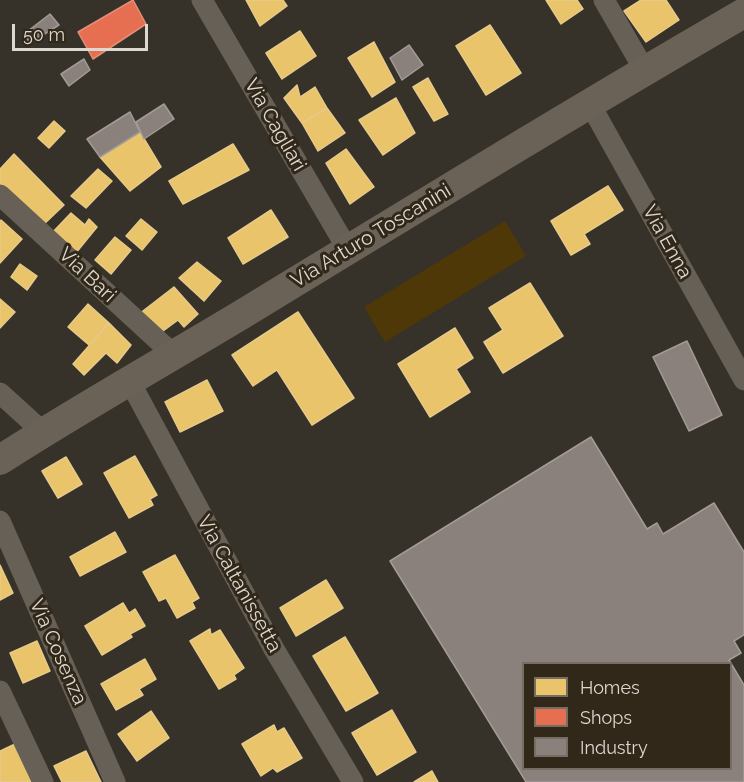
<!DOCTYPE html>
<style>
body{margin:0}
#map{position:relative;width:744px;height:782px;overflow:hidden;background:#363129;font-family:Raleway,sans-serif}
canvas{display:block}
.legend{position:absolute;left:522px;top:662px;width:210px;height:108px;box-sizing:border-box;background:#31281a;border:2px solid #766e63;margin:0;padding:8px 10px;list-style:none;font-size:18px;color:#ded8d0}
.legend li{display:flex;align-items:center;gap:12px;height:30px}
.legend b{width:30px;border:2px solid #766e63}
.scale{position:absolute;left:12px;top:24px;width:136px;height:27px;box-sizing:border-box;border:3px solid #ded8d0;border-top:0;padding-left:8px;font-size:18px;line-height:21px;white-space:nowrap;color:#ded8d0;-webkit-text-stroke:4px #31281a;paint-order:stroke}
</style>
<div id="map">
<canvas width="744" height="782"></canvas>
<ul class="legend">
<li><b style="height:16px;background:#e9c46a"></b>Homes</li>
<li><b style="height:16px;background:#e76f51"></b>Shops</li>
<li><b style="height:16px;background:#8a817c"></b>Industry</li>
</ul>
<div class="scale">50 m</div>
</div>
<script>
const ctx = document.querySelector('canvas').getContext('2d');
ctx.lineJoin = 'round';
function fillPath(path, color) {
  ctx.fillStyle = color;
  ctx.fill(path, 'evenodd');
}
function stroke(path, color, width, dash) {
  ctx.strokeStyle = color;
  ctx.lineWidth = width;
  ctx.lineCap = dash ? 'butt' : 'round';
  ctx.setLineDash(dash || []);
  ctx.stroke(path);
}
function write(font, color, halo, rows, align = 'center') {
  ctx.font = font + ' Raleway,sans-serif';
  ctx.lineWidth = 6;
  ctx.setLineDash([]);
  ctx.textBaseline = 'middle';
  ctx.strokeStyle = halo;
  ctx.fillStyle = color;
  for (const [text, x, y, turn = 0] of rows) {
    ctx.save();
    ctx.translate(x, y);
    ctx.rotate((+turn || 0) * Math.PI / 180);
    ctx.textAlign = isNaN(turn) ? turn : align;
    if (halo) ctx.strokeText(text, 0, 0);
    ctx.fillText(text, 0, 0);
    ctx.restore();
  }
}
fillPath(new Path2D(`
 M505,221L526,256L385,342L364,307Z`), '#4f3808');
const homes = new Path2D(`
 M246,0H283L287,6L260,26Z
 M546,0H577L583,9L561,24Z
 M641,0H666L679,20L646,42L624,11Z
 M490,25L521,73L486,95L456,46Z
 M300,31L316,56L282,79L266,53Z
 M374,42L395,82L372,97L348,58Z
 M428,78L448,114L434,121L413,87Z
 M297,85L300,97L315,87L327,108L302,123L284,98Z
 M396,98L415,133L383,155L359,120Z
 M327,108L345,133L318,151L302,123Z
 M54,121L65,131L49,148L38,138Z
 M140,132L161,167L130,191L100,157Z
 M233,144L249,170L183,204L169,181Z
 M346,149L374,187L350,204L326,163Z
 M14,154L64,205L42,226L0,186V169Z
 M98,169L112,181L86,208L71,196Z
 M608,186L623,210L584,234L590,244L571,255L551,221Z
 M271,210L288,237L243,264L228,238Z
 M71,213L85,225L89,219L97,227L75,254L51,234Z
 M141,219L157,232L142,250L126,236Z
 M1,220L22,239L0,263V221Z
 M115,237L131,250L111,274L95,260Z
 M197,262L221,281L204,301L179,278Z
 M20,264L37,276L27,290L11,277Z
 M530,283L563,336L503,373L484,342L503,330L489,308Z
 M174,287L198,314L184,327L178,320L159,334L139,314Z
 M0,299L15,312L0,328Z
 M88,304L109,323L89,345L68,327Z
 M298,312L354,398L312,425L277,370L253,386L232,355Z
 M109,323L131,345L117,363L106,353L84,375L73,364Z
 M455,328L473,358L456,369L470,392L430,417L398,364Z
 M207,380L223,411L180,432L165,402Z
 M135,456L157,495L150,499L153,505L129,518L104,473Z
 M66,457L82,484L58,498L42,471Z
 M115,532L126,552L80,576L70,557Z
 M175,555L199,598L192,602L195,608L177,618L166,598L159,601L143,572Z
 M0,565L13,593L0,600Z
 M326,580L343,608L296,636L280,608Z
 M123,603L129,613L135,609L145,626L130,634L132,637L102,655L85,626Z
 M210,629L211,635L220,630L244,668L234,675L236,679L219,689L190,641Z
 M345,637L378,693L346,711L313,656Z
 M37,641L50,671L23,683L10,653Z
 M145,659L156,679L139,689L143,695L116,710L101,684Z
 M392,710L416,752L377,775L352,733Z
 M151,711L169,738L137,761L118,734Z
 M274,725L277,732L284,728L302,758L277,772L273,768L261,776L242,744Z
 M15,744L32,782H0V751Z
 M86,751L101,782H62L54,766Z
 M432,771L438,782H414Z`);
fillPath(homes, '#e9c46a');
stroke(homes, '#e6ca89', 1.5);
const shops = new Path2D(`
 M133,0L146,24L93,59L78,32Z`);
fillPath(shops, '#e76f51');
stroke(shops, '#e48e77', 1.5);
const industry = new Path2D(`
 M50,14L59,25L30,43L24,34Z
 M409,45L423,65L402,80L390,58Z
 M84,59L90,70L69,86L61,74Z
 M164,104L174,119L144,139L136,122Z
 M130,112L140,132L100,157L87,139Z
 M687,341L722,415L689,431L653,357Z
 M591,437L647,529L657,523L663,534L714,503L744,552V635L734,641L741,653L729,660L744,685V782H526L390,561ZM524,664H730V768H524Z`);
fillPath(industry, '#8a817c');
stroke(industry, '#a39b95', 1.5);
stroke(new Path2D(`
 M202,0L348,250
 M604,0L645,71
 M590,104L744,380
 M0,195L174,355
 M130,382L274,649L353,782
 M0,393L43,432
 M0,521L115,782
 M0,691L43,782`), '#666056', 21);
stroke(new Path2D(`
 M0,460C79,409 161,363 241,315C408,213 575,111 744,13`), '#6a6256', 30);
write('20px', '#ded8d0', '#31281a', [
 ["Via Cagliari",275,125,60],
 ["Via Arturo Toscanini",371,236,-31],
 ["Via Enna",667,242,61],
 ["Via Bari",87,275,43],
 ["Via Caltanissetta",239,584,61],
 ["Via Cosenza",58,652,66]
]);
</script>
